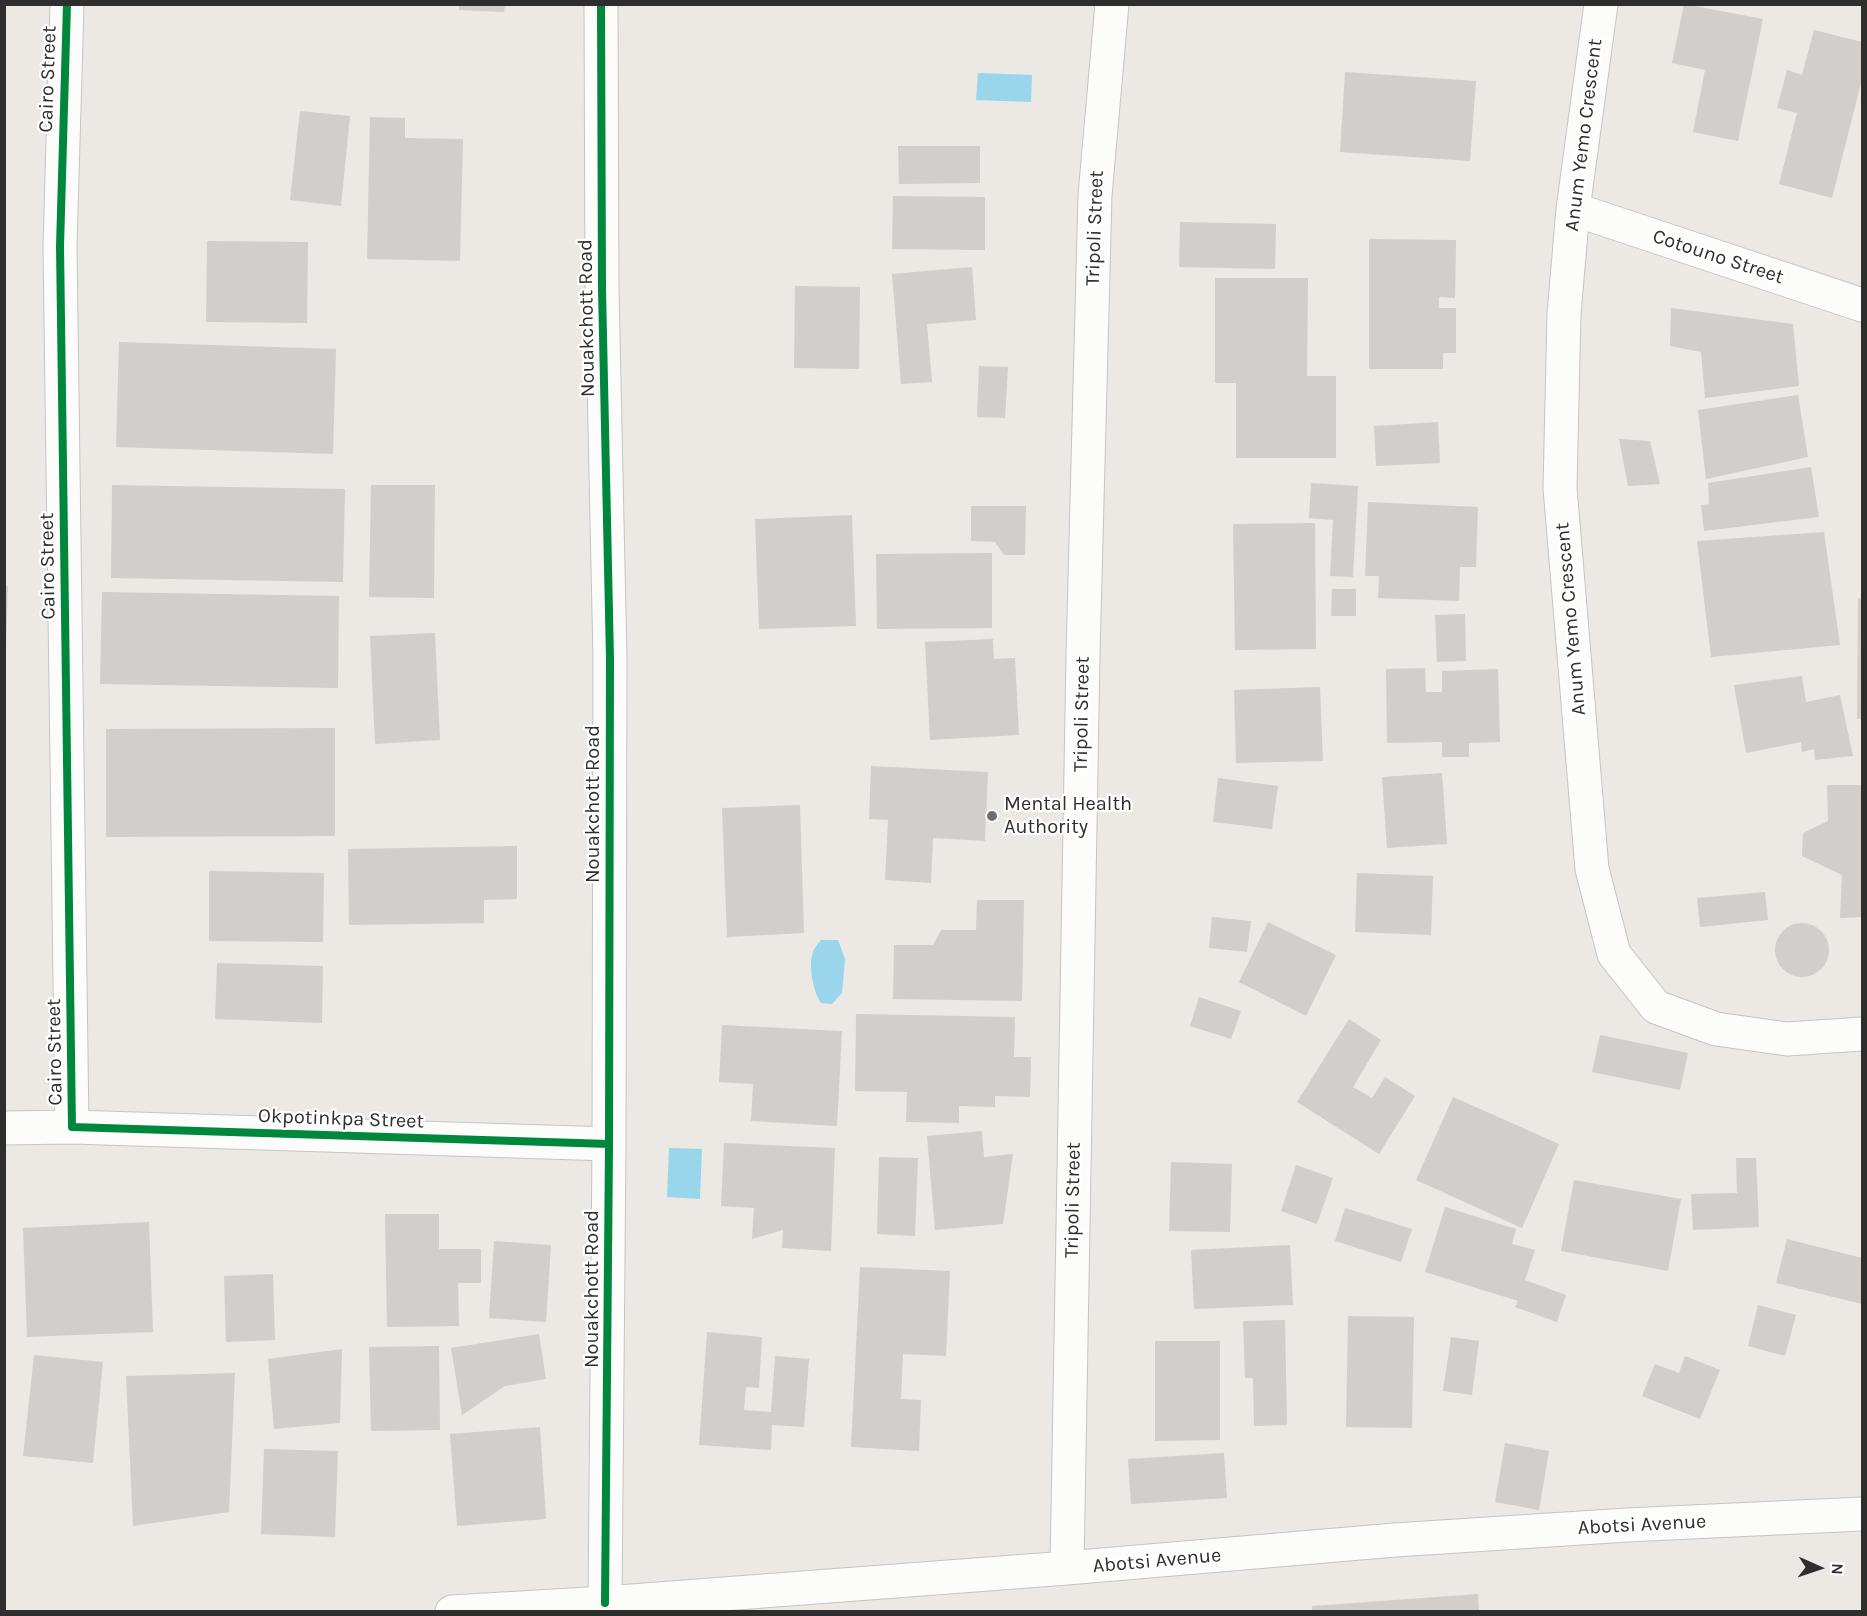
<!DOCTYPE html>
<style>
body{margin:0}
#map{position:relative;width:1867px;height:1616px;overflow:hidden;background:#ece8e4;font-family:Karla,sans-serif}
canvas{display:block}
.frame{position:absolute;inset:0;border:6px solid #2e2e2e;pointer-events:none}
.north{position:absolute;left:1789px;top:1538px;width:60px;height:60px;-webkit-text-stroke:4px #fff;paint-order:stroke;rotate:93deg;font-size:16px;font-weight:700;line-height:24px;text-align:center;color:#2e2e2e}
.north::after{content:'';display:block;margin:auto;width:21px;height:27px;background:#2e2e2e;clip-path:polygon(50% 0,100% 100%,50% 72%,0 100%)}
</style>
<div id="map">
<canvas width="1867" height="1616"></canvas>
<div class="frame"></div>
<div class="north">N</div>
</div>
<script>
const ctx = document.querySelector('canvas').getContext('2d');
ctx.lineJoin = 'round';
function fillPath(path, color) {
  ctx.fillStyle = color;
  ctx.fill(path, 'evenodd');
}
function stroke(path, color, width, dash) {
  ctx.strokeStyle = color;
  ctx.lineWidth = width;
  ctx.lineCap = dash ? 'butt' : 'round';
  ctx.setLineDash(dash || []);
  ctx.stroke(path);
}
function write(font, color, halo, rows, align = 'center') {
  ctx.font = font + ' Karla,sans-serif';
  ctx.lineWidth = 4.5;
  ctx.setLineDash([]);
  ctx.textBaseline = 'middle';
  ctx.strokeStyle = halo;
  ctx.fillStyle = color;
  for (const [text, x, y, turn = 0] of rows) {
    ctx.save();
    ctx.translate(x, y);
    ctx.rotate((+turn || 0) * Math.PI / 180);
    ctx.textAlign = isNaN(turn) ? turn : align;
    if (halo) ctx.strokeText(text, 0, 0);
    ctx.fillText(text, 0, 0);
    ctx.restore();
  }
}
fillPath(new Path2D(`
 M978,73L1032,75L1031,102L976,100Z
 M821,940H838L845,959L842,993L832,1004L821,1003C813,991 808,966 813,952C814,948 819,943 821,940Z
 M669,1148L702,1149L700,1199L667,1197Z`), '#99d6ec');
fillPath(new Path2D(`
 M459,4H505L504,12L459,10Z
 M1684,4L1763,19L1738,141L1693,132L1705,70L1672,63Z
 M1814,30L1862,42V79L1832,198L1779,184L1797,113L1777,108L1787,70L1802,75Z
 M1345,72L1476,81L1470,161L1340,152Z
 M300,111L350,116L341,206L290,200Z
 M370,117L405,118V138L463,139L460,261L367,259Z
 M898,146H980V183L899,184Z
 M893,196L985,197V250L892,249Z
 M1180,222L1276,224L1275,269L1179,267Z
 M1369,239L1456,240L1455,298L1439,297V308H1456V353H1443V369H1369Z
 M207,241L308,242L307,323L206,322Z
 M972,267L976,320L927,324L932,382L901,384L892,274Z
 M1215,278H1308L1307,376H1336V458H1236V383H1215Z
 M795,286L860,287L859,369L794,368Z
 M1671,308L1793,324L1799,386L1705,398L1701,352L1670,346Z
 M119,342L336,349L333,454L116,447Z
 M979,366L1008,367L1005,418L977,417Z
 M1798,395L1808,457L1706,479L1698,410Z
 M1438,422L1440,463L1376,466L1374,426Z
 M1619,439L1650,441L1660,484L1628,486Z
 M1811,467L1819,517L1704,531L1701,505L1709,504L1708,483Z
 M1311,483L1358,486L1353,577L1330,576L1333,520L1309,518Z
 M112,485L345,489L343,582L111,578Z
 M371,485H435L434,598L369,597Z
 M1368,502L1478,507L1476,567H1460L1459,601L1378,598L1379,576H1365Z
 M971,506H1026L1025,555H1004L995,542L971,541Z
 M852,515L856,626L759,629L755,519Z
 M1315,523L1316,649L1235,650L1233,524Z
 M1824,532L1840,645L1711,657L1697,541Z
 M992,553V628L877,629L876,554Z
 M4,586H8L6,649H4Z
 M1332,589H1356V616H1331Z
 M102,592L339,596L338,688L100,684Z
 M1858,598L1862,599V719H1857Z
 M1465,614L1466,661L1437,662L1435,615Z
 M435,633L440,740L375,744L370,636Z
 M993,639L994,659L1015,658L1019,735L930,740L925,642Z
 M1425,668L1426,692H1442V671L1498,669L1500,742L1469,743V757H1442V742L1387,743L1386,669Z
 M1802,676L1806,702L1840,695L1853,756L1815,760L1814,749L1802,752L1801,742L1746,753L1734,685Z
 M1320,687L1323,761L1236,763L1234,690Z
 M335,728V836L106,837V729Z
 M871,766L988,772L985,841L933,838L931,883L885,880L888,820L869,819Z
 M1442,773L1447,844L1387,848L1382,777Z
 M1218,778L1278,786L1272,829L1213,822Z
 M1827,785H1862V917L1840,918L1842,875L1802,856L1803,833L1828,821Z
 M800,805L804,933L727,937L722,808Z
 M517,846V899L484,900V923L349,925L348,849Z
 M209,871L324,873L323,942L209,941Z
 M1357,873L1433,876L1431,935L1355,932Z
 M1765,892L1768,920L1700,927L1697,898Z
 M977,900H1024L1022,1001L893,999L894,945H933L941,930H976Z
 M1212,917L1251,921L1247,952L1209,948Z
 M1268,922L1336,955L1306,1016L1239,982Z
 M1775 950a27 27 0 1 1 54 0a27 27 0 1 1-54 0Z
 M217,963L323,966L322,1023L215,1019Z
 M1199,997L1241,1011L1231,1039L1190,1026Z
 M856,1014L1015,1017L1014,1057H1031L1030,1097L995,1096V1107L959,1106V1123L906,1122L907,1092L855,1091Z
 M1349,1019L1381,1040L1353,1087L1372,1098L1385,1077L1415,1096L1379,1154L1297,1102Z
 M722,1025L842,1031L837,1126L751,1121L753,1084L719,1082Z
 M1600,1035L1688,1053L1680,1090L1592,1072Z
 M1453,1097L1559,1144L1522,1228L1416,1180Z
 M982,1131L984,1157L1013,1154L1003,1224L935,1230L927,1136Z
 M724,1143L835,1148L831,1251L782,1248L783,1230L752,1239L754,1208L721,1206Z
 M879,1157L918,1158L915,1236L877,1234Z
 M1736,1158H1756L1759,1227L1693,1230L1691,1194L1737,1193Z
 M1171,1162L1232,1164L1230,1232L1169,1231Z
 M1296,1165L1333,1178L1317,1224L1281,1211Z
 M1574,1180L1681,1199L1668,1271L1561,1251Z
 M1445,1207L1516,1229L1512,1244L1535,1250L1525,1280L1566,1295L1557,1322L1515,1307L1518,1301L1425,1272Z
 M1345,1208L1412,1229L1401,1262L1335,1241Z
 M385,1214H439V1249H481V1283H458L459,1326L387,1327Z
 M149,1222L153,1332L27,1337L23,1228Z
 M1787,1239L1862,1258V1304L1776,1283Z
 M494,1241L551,1245L546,1322L489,1318Z
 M1290,1245L1293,1305L1194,1309L1191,1250Z
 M860,1267L950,1271L946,1356L903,1354L901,1399L921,1400L919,1451L851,1447Z
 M273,1274L275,1340L226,1342L224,1276Z
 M1758,1305L1796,1315L1785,1356L1748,1346Z
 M1348,1316L1414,1317L1412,1428L1346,1427Z
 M1285,1320L1287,1425L1254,1426L1253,1378H1245L1243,1321Z
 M707,1332L762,1337L759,1388L746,1387L744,1410L771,1412L775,1356L809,1359L804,1427L772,1425L771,1450L699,1445Z
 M539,1334L546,1379L505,1386L462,1415L451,1348Z
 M1451,1337L1479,1341L1472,1395L1443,1391Z
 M1155,1341H1220V1440L1155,1441Z
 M439,1346L440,1430L371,1431L369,1347Z
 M342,1349L340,1423L274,1429L268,1359Z
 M34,1355L103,1362L93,1463L23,1456Z
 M1685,1356L1720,1370L1700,1419L1642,1396L1655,1364L1679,1373Z
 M235,1373L229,1512L133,1526L126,1376Z
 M540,1427L546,1519L457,1526L450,1434Z
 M1505,1443L1549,1451L1539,1510L1495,1502Z
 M264,1449L338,1451L335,1537L261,1534Z
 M1224,1453L1227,1498L1131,1504L1128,1459Z
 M1478,1594L1479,1612H1312V1606Z`), '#d1cecb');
const minor = new Path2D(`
 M67,4L60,246L72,1127
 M601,4L602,289L610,659L609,1144L605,1603
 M1601,4L1573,209L1564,314L1560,488L1592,869L1614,954L1656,1007L1716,1029L1787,1039L1862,1034
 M1573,209L1862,305
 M4,1128L72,1127L609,1144
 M1067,1568L1083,655L1095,195L1112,4
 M452,1612L605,1603L1067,1568L1395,1540L1627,1525L1862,1514`);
stroke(minor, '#c5c4c5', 35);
stroke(minor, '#fcfcfb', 33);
stroke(new Path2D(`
 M67,4L60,246L72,1127L609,1144
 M601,4L602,289L610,659L609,1144L605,1603`), '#00873e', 8);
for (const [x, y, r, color] of [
 [992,816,6,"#706f6e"]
]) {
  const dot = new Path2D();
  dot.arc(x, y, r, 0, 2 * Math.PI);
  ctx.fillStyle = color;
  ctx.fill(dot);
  stroke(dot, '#fff', 2);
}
write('20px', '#2e2e2e', '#fff', [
 ["Cairo Street",48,79,-88],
 ["Anum Yemo Crescent",1584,135,-83],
 ["Tripoli Street",1095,228,-88],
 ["Cotouno Street",1718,257,18],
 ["Nouakchott Road",587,318,-91],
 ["Cairo Street",48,566,-91],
 ["Anum Yemo Crescent",1571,619,-95],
 ["Tripoli Street",1082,714,-89],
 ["Nouakchott Road",593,804,-90],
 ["Cairo Street",55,1052,-91],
 ["Okpotinkpa Street",341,1119,2],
 ["Tripoli Street",1073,1200,-89],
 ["Nouakchott Road",592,1289,-90],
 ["Abotsi Avenue",1642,1525,-3],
 ["Abotsi Avenue",1157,1561,-5]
]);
write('20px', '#2e2e2e', '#fff', [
 ["Mental Health",1004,804],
 ["Authority",1004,827]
], 'left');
</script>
